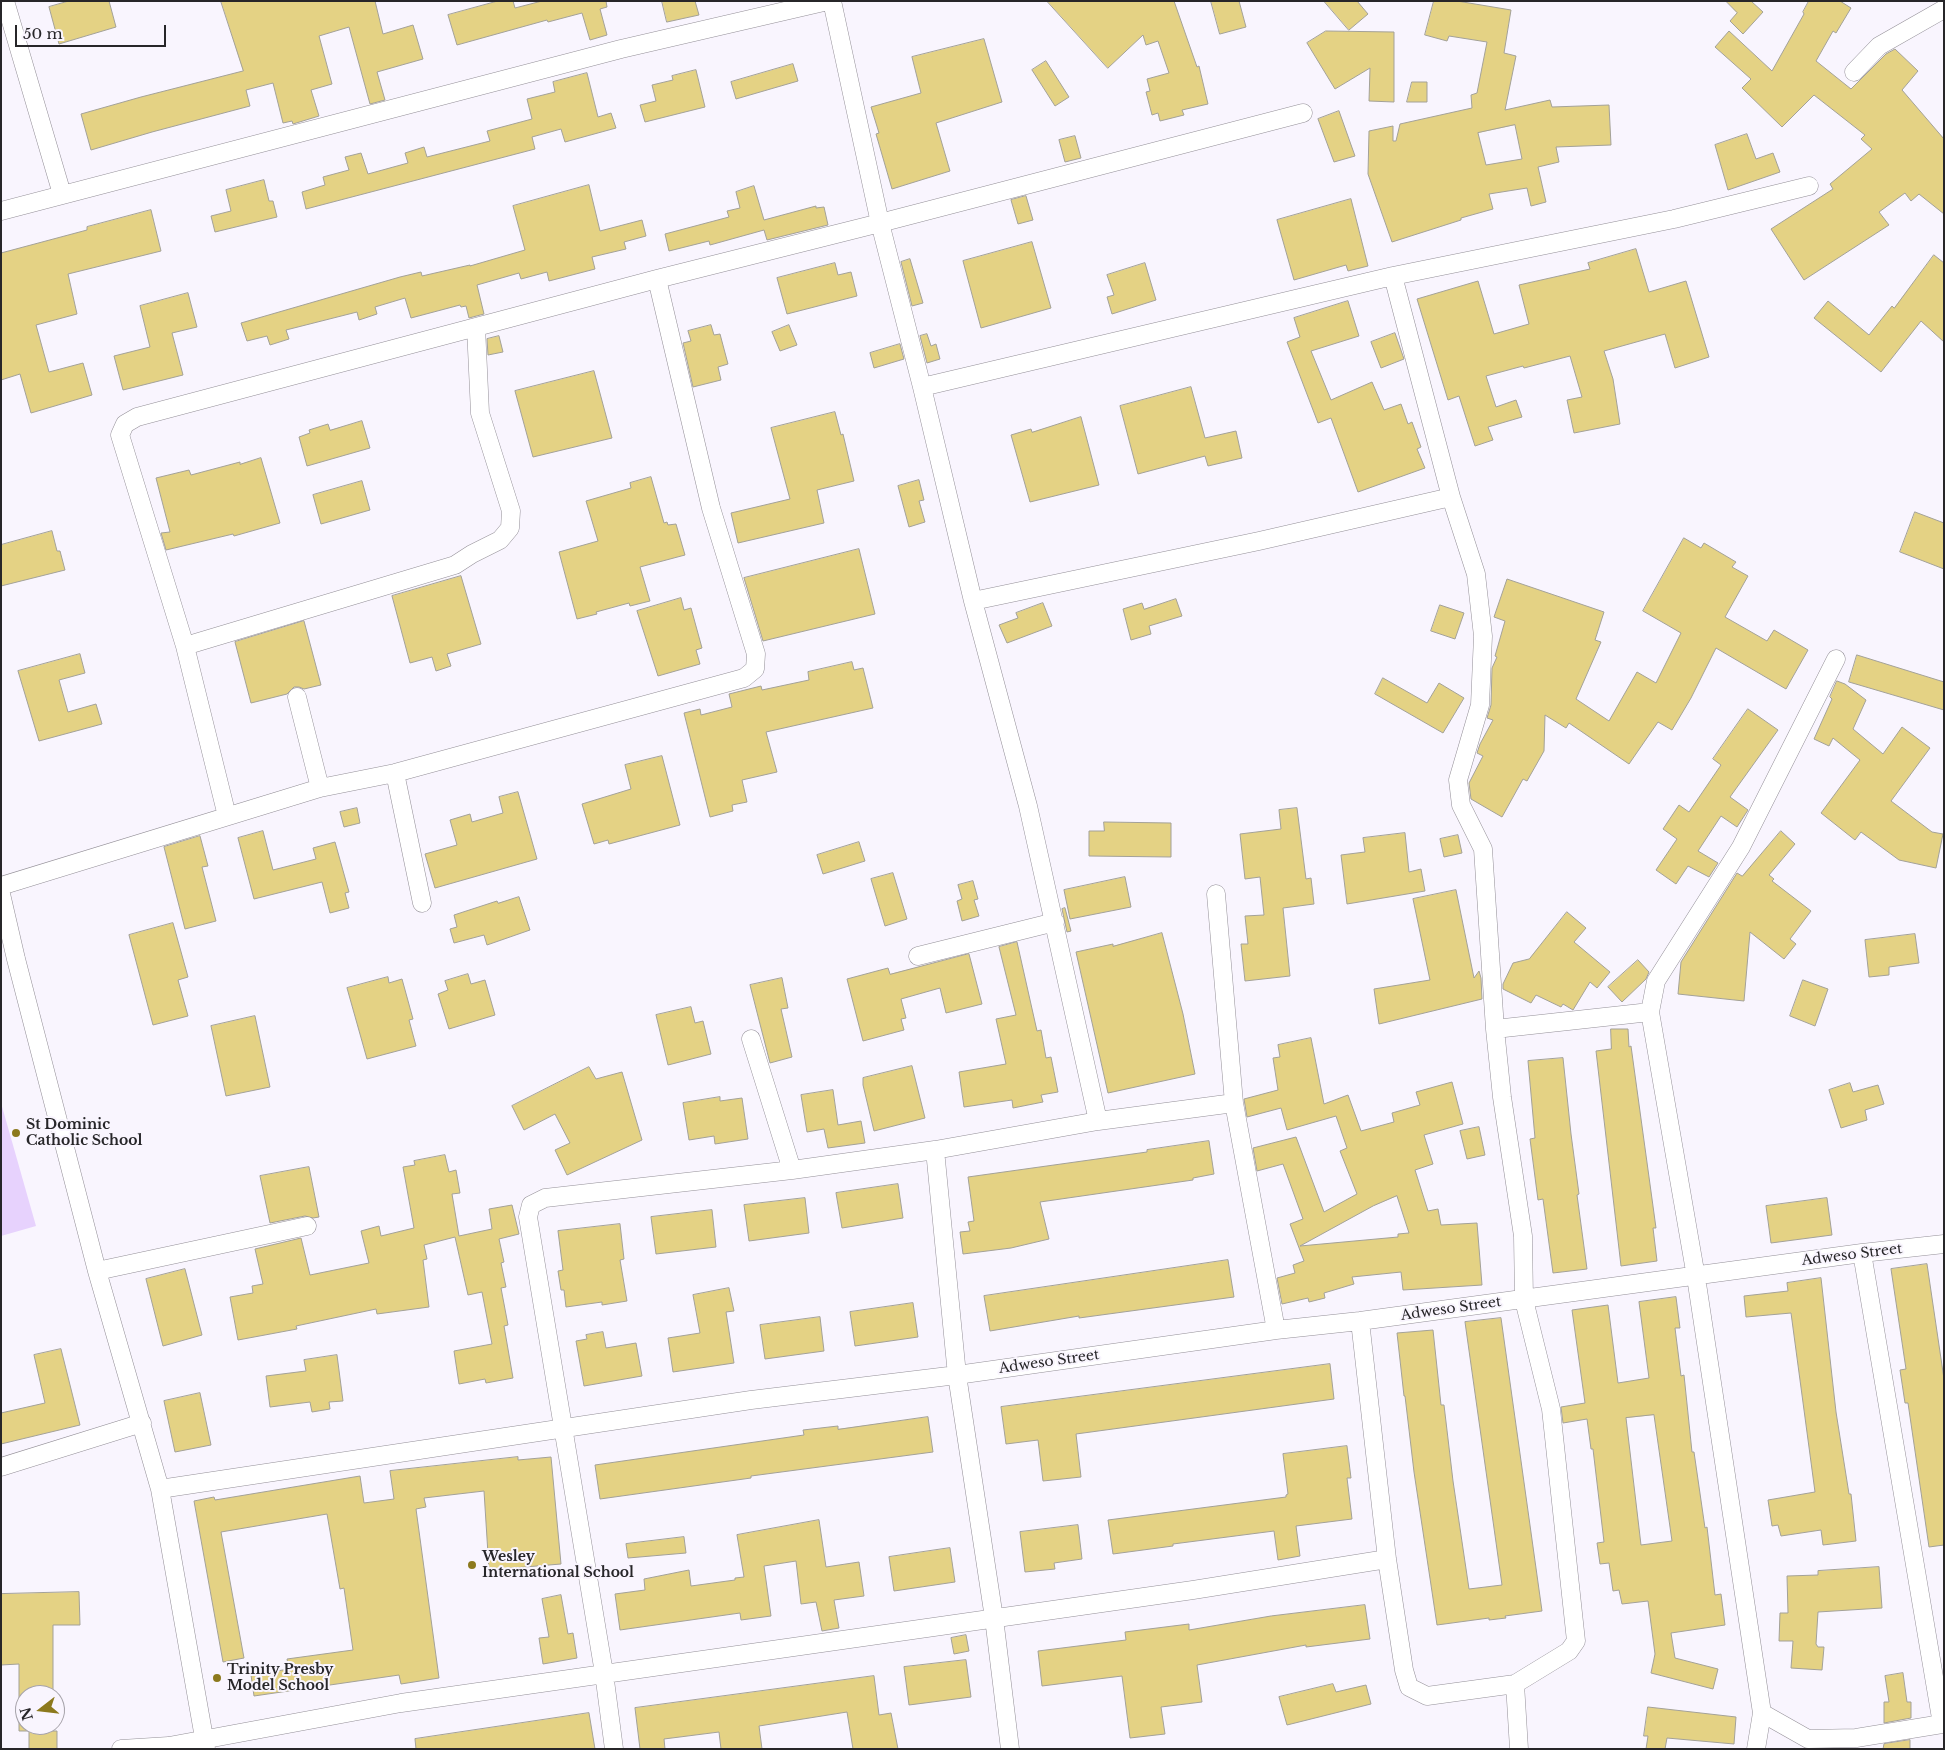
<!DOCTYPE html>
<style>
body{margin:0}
#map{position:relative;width:1945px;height:1750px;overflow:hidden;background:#f9f5fe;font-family:"Libre Baskerville",serif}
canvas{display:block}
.frame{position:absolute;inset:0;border:2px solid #272629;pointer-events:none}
.north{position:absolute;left:15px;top:1685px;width:50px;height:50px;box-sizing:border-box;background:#f9f5fe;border:1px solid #a5a2a9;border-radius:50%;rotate:254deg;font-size:14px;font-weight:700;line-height:20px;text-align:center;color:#272629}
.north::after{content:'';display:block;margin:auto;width:18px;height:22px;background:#8c791d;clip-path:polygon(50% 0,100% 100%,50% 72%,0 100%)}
.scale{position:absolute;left:15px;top:25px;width:151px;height:22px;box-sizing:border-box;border:2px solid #272629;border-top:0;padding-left:6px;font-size:15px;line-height:18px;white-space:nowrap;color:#272629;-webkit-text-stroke:4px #f9f5fe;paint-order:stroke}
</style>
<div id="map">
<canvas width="1945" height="1750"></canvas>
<div class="frame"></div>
<div class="north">N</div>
<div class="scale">50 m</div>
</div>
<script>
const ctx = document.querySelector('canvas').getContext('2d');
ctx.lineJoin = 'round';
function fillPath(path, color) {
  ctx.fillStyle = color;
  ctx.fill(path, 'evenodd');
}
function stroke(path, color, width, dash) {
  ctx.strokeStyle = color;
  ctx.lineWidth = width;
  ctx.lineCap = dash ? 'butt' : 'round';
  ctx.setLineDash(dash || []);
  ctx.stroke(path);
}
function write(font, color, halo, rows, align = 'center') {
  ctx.font = font + ' "Libre Baskerville",serif';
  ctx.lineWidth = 4;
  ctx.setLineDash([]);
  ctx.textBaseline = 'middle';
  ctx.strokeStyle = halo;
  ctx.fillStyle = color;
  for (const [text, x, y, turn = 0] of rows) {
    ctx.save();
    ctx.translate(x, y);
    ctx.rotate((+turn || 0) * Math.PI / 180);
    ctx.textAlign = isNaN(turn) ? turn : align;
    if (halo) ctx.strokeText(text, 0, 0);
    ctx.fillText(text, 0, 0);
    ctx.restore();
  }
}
fillPath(new Path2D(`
 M1,1103L36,1226L1,1236Z`), '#e7d2fd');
const building = new Path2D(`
 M69,1H109L116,27L59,44L49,7Z
 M221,1H375L383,34L413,25L423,59L377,72L385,100L370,104L349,27L319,36L332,84L311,90L319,116L293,124L292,121L283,123L273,83L246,90L250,106L152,132L91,150L81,114L141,97L243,71Z
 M498,1H513L515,8L542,1H606L607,7L600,9L607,35L590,40L582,13L548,22L547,20L457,45L448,15Z
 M662,1H695L699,15L667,22Z
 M1047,1H1174L1197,67L1199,66L1208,104L1182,110L1184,115L1160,121L1158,113L1152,115L1146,92L1150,91L1147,79L1169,73L1158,41L1146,45L1143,35L1108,68Z
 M1211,1H1239L1246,27L1220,34Z
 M1324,1H1357L1368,14L1349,30Z
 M1434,1H1457L1511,10L1504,53L1516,56L1505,110L1550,100L1552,107L1609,105L1611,145L1556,147L1559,162L1538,167L1546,202L1531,206L1527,188L1489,194L1493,209L1461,218V220L1392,242L1368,174L1369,131L1393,126V141H1396L1400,124L1472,108L1471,95L1477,93L1487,42L1449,36L1447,41L1425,35ZM1515,125L1522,159L1486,165L1478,133Z
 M1726,1H1751L1763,12L1743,34L1730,21L1737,13Z
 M1809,1H1840L1851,8L1836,33L1833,31L1816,61L1851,89L1886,54L1895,49L1918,71L1902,90L1944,139V214L1919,194L1911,201L1905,193L1879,212L1889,225L1804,280L1771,229L1833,189L1830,184L1872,149L1861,139L1865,135L1814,95L1782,127L1742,88L1751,79L1715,47L1729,31L1772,71L1804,14L1803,12Z
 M1326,31L1394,32V102L1369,101L1370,68L1335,89L1307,43Z
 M984,39L1002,102L936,123L950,171L892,189L876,134L879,133L871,107L921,93L912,57Z
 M1046,61L1069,97L1055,106L1032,70Z
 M793,64L798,81L736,99L731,82Z
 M696,70L705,107L645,122L640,105L656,101L652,85L673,80L672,76Z
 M587,73L598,117L611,113L616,128L565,142L561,129L532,137L535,149L306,209L302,192L325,185L323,177L349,170L345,157L361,153L368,174L408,163L405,153L424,147L427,157L490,141L487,131L532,119L527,99L555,92L553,82Z
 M1412,82H1427V102H1407Z
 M1339,111L1355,156L1334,162L1318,119Z
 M1747,134L1756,159L1773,153L1780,172L1728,190L1715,145Z
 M1075,136L1081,158L1065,162L1059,140Z
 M264,180L269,201H273L277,217L215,232L211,216L231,211L226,190Z
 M589,185L600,231L642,220L646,236L624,242L626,249L592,257L595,269L549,281L547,272L521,279L519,273L477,285L484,314L469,318L466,306L461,307L460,305L411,318L405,298L375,307L377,314L359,320L357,312L286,330L289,339L270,345L267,336L247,341L241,323L400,277L421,272L422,276L470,265V266L525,250L513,206Z
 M754,186L764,220L816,206V208L824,207L828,225L767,240L764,230L710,245L709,241L669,251L665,234L729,217L727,211L740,208L736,192Z
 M1026,196L1033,220L1018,224L1011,200Z
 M1351,199L1368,266L1348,271L1346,265L1294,280L1277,220Z
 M151,210L161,251L68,274L77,314L36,325L49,372L83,363L92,395L31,413L20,374L1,380V253L87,230V227Z
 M1032,242L1051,308L981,328L963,261Z
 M1636,249L1649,292L1686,281L1709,357L1675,368L1665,334L1604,351L1613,379L1620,424L1574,433L1567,400L1582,397L1570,356L1524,368L1523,366L1486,376L1496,407L1516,400L1522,417L1488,427L1493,440L1475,446L1459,396L1448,400L1417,299L1478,281L1494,334L1529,324L1519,285L1590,269L1588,263Z
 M1934,255L1944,263V342L1921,321L1881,372L1814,318L1828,301L1869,335L1892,306L1894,308Z
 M910,259L923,303L912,306L901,262Z
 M835,263L838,275L851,272L857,296L787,314L777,278Z
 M1145,263L1156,300L1112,314L1107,297L1114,295L1107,275Z
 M188,293L197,327L172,333L183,375L123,390L114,356L150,347L140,306Z
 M1348,301L1359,336L1311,351L1331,400L1372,382L1384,410L1401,404L1408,424L1412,422L1421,447L1417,449L1425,468L1358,492L1331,418L1318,423L1287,342L1300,337L1294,318Z
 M711,325L714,335L720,334L728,364L718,367L721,380L693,387L683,343L691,341L688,331Z
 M789,325L797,345L780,351L772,332Z
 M1395,333L1404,359L1381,368L1371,342Z
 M927,334L931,346L936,344L940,359L927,363L920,336Z
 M499,336L503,352L488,355L487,339Z
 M900,344L904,359L874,368L870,353Z
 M594,371L612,438L533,457L515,391Z
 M1191,387L1205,438L1236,431L1242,458L1208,466L1205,456L1138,474L1120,406Z
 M835,412L841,435L843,434L854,481L817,490L824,523L738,543L731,513L790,499L771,428Z
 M1081,417L1099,485L1030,502L1011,435L1031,429L1032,432Z
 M362,421L370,448L307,466L299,437L310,433L309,430L328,424L330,430Z
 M261,458L280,523L234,536L233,534L166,550L161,533L170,532L156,478L189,470L191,475L240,462V464Z
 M651,477L664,523L667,522L668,525L676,524L685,555L640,567L650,601L630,606L629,603L596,612L597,614L577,619L559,552L598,541L586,501L631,488L630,483Z
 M919,480L924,500L919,501L925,522L909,527L898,486Z
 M362,481L370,510L321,524L313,495Z
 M1915,512L1944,523V569L1900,552Z
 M52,531L57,551H60L65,570L1,586V545Z
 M1684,538L1701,548L1704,543L1736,562L1732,567L1748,576L1725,617L1767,641L1774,630L1808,650L1786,689L1716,648L1691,698L1672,730L1658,722L1629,764L1569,723L1566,728L1545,715L1544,751L1527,781L1523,779L1502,817L1471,799L1469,783L1483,756L1477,753L1480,744L1493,720L1487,718L1491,705L1492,668L1497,657L1495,656L1505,621L1494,617L1507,579L1604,612L1595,640L1601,642L1576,699L1609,721L1637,672L1656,683L1681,633L1643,611Z
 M859,549L875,614L763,641L744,578Z
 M461,576L481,644L447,654L451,666L436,671L432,657L410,663L392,596Z
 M681,598L684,610L691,608L702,648L696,650L700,664L658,676L637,611Z
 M1176,599L1182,616L1149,626L1151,634L1131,640L1123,609L1142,603L1144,609Z
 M1043,603L1052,626L1007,643L999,625L1018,618L1016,613Z
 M1440,605L1464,613L1455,639L1431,631Z
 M304,621L321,685L304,689L299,687H294L287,694L251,703L235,642Z
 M80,654L85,673L59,680L68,712L96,704L102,724L39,741L18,671Z
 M1857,655L1944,682V710L1849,682Z
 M852,662L854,670L863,668L873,708L766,732L777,772L742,780L747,802L732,805L733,811L710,817L684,713L700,709L701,715L732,707L729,694L761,686L762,690L809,680L808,672Z
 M1383,678L1427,703L1439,683L1464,698L1443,733L1375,694Z
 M1837,681L1845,684L1866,700L1853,729L1883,754L1902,727L1930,748L1891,801L1932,832L1943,834L1936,868L1899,860L1861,832L1855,840L1821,813L1860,760L1833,738L1829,746L1814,739L1832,699L1830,697Z
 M1748,709L1778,730L1730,797L1748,810L1737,827L1721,816L1698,851L1718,863L1709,877L1688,866L1676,884L1656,870L1677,839L1663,829L1679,805L1689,812L1721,765L1713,759Z
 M662,756L680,825L609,844L608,840L594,844L582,804L631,789L625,765Z
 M518,792L537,859L435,888L425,854L457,845L450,820L470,814L472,822L503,813L499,797Z
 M357,808L360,823L344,827L340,812Z
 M1297,808L1306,879L1311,878L1314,904L1283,908L1290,976L1245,981L1241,944H1248L1245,916L1264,915L1260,877L1245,879L1240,834L1281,829L1279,810Z
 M1104,822L1171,823V857L1089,856V831H1104Z
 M263,831L273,870L316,859L313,848L335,842L349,892L345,893L349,908L330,913L322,882L254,899L238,838Z
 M1781,831L1795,844L1769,875L1774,879L1772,881L1811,911L1790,939L1796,944L1784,959L1750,932L1744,1001L1678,994L1681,962L1737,873L1742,876Z
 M1405,833L1409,872L1421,869L1425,891L1347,904L1341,855L1365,852L1363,838Z
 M1458,835L1462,853L1444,857L1440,839Z
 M200,836L208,866L202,867L216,921L185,929L164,847Z
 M859,842L865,861L823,874L817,855Z
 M893,873L907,919L885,926L871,879Z
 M1125,877L1131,907L1070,919L1064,890Z
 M973,881L978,899L974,900L979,916L962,921L957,901L962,899L958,885Z
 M1456,890L1474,978L1479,971L1481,978L1482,999L1379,1024L1374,989L1430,980L1413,899Z
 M519,897L530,930L487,945L484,935L454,943L450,929L457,927L454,915L497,901L498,903Z
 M1065,908L1071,931L1067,932L1062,909Z
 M1567,912L1586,928L1574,942L1610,972L1597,988L1590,982L1573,1010L1563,1004L1561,1007L1536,995L1531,1003L1503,989V984L1513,963L1529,959Z
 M173,923L188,977L178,980L188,1016L153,1025L129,935Z
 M1162,933L1183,1014L1195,1074L1108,1093L1076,952L1113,944V946Z
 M1915,934L1919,963L1889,967V975L1869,977L1865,940Z
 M1017,942L1037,1031L1041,1030L1046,1058L1051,1057L1058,1092L1041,1095L1043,1102L1013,1108L1012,1100L964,1107L959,1072L1006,1064L996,1019L1016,1015L999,947Z
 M969,954L982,1004L946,1013L940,988L901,999L906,1018L901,1019L904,1030L863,1041L847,979L888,968L890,974Z
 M1638,960L1649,972L1646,979L1622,1002L1608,987Z
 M468,974L471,984L485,980L495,1015L449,1029L438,994L448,990L445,981Z
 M388,977L389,983L402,979L413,1019L409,1020L416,1046L367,1059L347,988Z
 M782,978L788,1008L781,1009L792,1057L770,1063L750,985Z
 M1803,980L1828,989L1815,1026L1790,1016Z
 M691,1007L695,1023L703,1021L711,1054L668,1065L656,1015Z
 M255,1016L270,1087L226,1096L211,1026Z
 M1611,1029H1628L1629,1047L1631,1046L1656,1228H1653L1657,1261L1621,1266L1596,1051L1611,1049Z
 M1311,1038L1324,1104L1348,1095L1361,1131L1394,1122L1392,1113L1420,1105L1416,1092L1452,1082L1463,1124L1424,1135L1433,1164L1415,1170L1428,1211L1438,1209L1441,1225L1477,1223L1482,1285L1403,1290L1401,1272L1352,1277L1354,1284L1324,1293L1325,1298L1309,1302L1308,1298L1282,1304L1277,1278L1295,1273L1293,1265L1304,1261L1290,1224L1303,1219L1283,1164L1257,1171L1253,1148L1296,1137L1324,1212L1357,1194L1340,1151L1347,1148L1336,1116L1287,1130L1281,1108L1247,1117L1244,1099L1278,1090L1273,1058L1280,1057L1278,1045ZM1397,1196L1409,1233L1398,1234V1237L1300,1246L1373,1206Z
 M1563,1058L1571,1134L1579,1194L1577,1195L1587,1269L1553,1273L1543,1199L1538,1200L1530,1139L1535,1138L1528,1061Z
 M912,1066L925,1118L874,1131L863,1085V1078Z
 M589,1067L596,1079L622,1072L642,1140L567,1175L555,1150L570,1143L555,1114L524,1130L512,1106Z
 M1850,1083L1853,1092L1878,1085L1884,1104L1865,1110L1867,1120L1841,1128L1829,1090Z
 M833,1090L838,1125L861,1121L865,1143L828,1148L824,1129L807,1132L801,1095Z
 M720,1097V1101L742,1098L748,1139L715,1144L714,1136L689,1140L683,1103Z
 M1479,1127L1485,1155L1467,1159L1460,1131Z
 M1209,1141L1214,1174L1193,1178V1180L1040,1202L1049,1239L1011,1248L963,1254L960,1232L970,1231L968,1222L974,1221L968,1177L1147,1152V1150Z
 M445,1155L449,1172L456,1170L460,1193L452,1194L459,1236L492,1229L489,1209L512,1205L519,1234L499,1239L504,1262L501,1263L506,1287L501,1288L508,1325L504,1326L513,1378L486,1383L485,1379L459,1384L454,1351L492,1344L482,1292L468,1295L455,1237L424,1245L427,1259L423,1260L429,1307L377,1314L376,1309L296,1326L297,1329L238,1340L230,1297L253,1293L252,1286L263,1284L255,1249L301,1238L310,1275L369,1263L361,1231L379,1226L381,1236L414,1228L403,1167L415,1165L414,1161Z
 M309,1167L319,1217L313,1218L305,1216L270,1223L260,1176Z
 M898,1184L903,1218L842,1228L836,1193Z
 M805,1198L809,1233L749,1241L744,1205Z
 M1827,1198L1832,1235L1771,1243L1766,1206Z
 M712,1210L716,1247L656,1254L651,1217Z
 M620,1224L624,1259L620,1260L627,1301L602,1305V1302L566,1307L564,1290H561L558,1271L563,1270L558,1231Z
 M1228,1260L1234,1297L1079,1318V1316L990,1331L984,1296Z
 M1927,1264L1944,1379V1545L1929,1547L1908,1403H1905L1900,1370L1906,1369L1891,1269Z
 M185,1269L202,1335L163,1346L146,1279Z
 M1821,1278L1836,1412L1849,1494H1851L1856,1541L1823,1545L1821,1530L1781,1536L1778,1525L1772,1526L1768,1500L1815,1492L1791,1313L1746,1317L1744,1296L1788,1291L1787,1283Z
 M729,1288L734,1311L726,1312L734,1363L673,1372L668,1338L700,1333L693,1295Z
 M1676,1297L1680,1328H1675L1681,1376L1684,1375L1692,1452H1694L1705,1528L1707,1527L1715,1595L1721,1594L1725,1625L1671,1633L1675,1658L1718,1669L1713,1689L1651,1673L1655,1654L1648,1601L1622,1604L1619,1590L1613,1591L1609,1563L1600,1564L1597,1543L1604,1542L1593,1449H1591L1587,1419L1563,1423L1561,1407L1585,1403L1572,1310L1608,1305L1618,1383L1649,1378L1639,1302ZM1654,1415L1672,1541L1641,1545L1626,1418Z
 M913,1303L918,1337L855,1346L850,1312Z
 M820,1317L824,1351L765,1359L760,1325Z
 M1501,1318L1542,1611L1505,1616L1506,1618L1489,1620V1618L1437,1625L1414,1472L1405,1396H1404L1397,1333L1433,1330L1441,1405H1444L1453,1481L1469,1589L1502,1585L1465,1322Z
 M603,1332L606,1348L636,1343L642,1376L584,1386L576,1341L587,1339L586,1335Z
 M61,1349L80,1425L1,1444V1413L45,1403L34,1355Z
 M337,1355L343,1401L329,1402L330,1409L312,1412L310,1402L270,1407L266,1376L306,1371L304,1360Z
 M1330,1364L1334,1399L1076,1434L1081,1477L1043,1481L1038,1440L1006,1444L1001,1407Z
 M200,1393L211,1445L175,1452L164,1401Z
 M928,1417L933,1452L751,1476V1478L600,1499L595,1465L804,1435L803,1430L838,1426V1429Z
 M1347,1446L1351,1478H1347L1352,1519L1296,1526L1300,1556L1278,1560L1274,1531L1173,1544V1546L1113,1554L1108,1520L1286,1497V1495L1288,1494L1283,1454Z
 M518,1457V1460L551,1457L561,1564L489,1570L484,1491L424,1498L426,1507L416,1509L439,1678L401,1684L399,1675L254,1696L251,1675L289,1669L287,1659L353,1650L344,1588L340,1589L327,1514L221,1532L244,1658L223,1662L194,1501L214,1497L215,1500L360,1476L364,1503L394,1499L390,1471Z
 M819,1520L826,1567L859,1562L864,1596L834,1600L839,1628L822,1631L816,1602L801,1604L796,1561L764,1566L771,1616L741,1620L740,1613L620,1630L615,1594L645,1590L644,1579L689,1570L691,1586L735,1580V1578L744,1577L737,1535Z
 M1078,1525L1082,1559L1054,1563L1055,1569L1025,1572L1020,1532Z
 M684,1537L686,1553L628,1558L626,1544Z
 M950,1548L955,1582L894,1591L889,1557Z
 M1879,1567L1882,1608L1818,1612L1816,1644L1818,1647H1824L1822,1670L1791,1668L1793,1641H1779L1780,1613H1788L1787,1576L1818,1575V1571Z
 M79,1592L80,1625H53V1695H25V1725H47V1731H57V1749H29V1731H19V1664L1,1665V1594Z
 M561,1595L568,1634L573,1633L577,1658L543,1664L539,1638L549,1637L542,1599Z
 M1365,1605L1370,1639L1306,1647V1645L1197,1665L1202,1702L1161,1707L1165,1734L1130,1738L1122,1676L1042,1686L1038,1651L1126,1640L1125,1632L1189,1624V1630L1271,1616Z
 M966,1635L969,1651L954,1654L951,1638Z
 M966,1660L971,1697L909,1705L904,1667Z
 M1903,1673L1907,1702H1911V1718L1884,1723V1702H1889L1885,1676Z
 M874,1676L879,1715L891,1713L898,1749H853L847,1712L759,1726L762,1749H721L719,1732L664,1739L665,1749H640L635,1708Z
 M1333,1684L1336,1692L1366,1685L1371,1704L1287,1725L1279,1697Z
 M1648,1707L1736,1717L1734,1744L1667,1738L1665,1749H1646L1648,1736H1644Z
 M589,1713L595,1749H416L415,1739Z
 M1910,1740V1749H1883L1884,1744Z`);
fillPath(building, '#e4d284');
stroke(building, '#a3a198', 1);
const minor = new Path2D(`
 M5,1L62,194
 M832,1L880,223L922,387L973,601L1028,806L1098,1121
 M1854,72L1879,46L1944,9
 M1,211L621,49L828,1
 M922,387L1393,276L1674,219L1809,186
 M973,601L1259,541L1451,497
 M185,646L455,565L472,554L500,540L510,528L511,511L480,413L476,327
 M297,697L320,788
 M395,773L422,903
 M227,816L185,646L120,435L125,424L137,417L657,279L880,223L1303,113
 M1,886L320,788L395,773L744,678L755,669L756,654L711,508L657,279
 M1,894L16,959L97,1271L160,1489L206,1749
 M1216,894L1234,1103
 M918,956L1055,922
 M1650,1012L1696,1277L1762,1713L1808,1739L1856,1738L1942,1724L1862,1253
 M1495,1029L1650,1012L1656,981L1741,847L1836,659
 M751,1039L792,1170
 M935,1150L957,1375L994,1618L1010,1749
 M97,1271L307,1226
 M1360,1321L1387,1559L1404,1670L1409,1687L1427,1696L1515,1684L1569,1651L1576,1641L1551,1409L1524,1300L1523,1236L1502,1097L1495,1029L1483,849L1461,805L1458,780L1480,705L1483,636L1476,574L1451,497L1393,276
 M1,1467L142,1423
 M160,1489L751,1400L957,1375L1276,1330L1360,1321L1862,1253L1944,1244
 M1515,1684L1519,1749
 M121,1749L169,1746L401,1703L1193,1590L1387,1559
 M614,1749L604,1673L528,1217L531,1205L545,1198L792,1170L935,1150L1098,1121L1234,1103L1276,1330
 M1756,1749L1762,1713`);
stroke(minor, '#949098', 19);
stroke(minor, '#fff', 18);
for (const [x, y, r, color] of [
 [16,1133,5,"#8c791d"],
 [472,1565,5,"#8c791d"],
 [217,1678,5,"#8c791d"]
]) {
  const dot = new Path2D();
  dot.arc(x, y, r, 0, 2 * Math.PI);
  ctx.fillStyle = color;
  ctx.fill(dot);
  stroke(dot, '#f9f5fe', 2);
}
write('bold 14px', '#272629', '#f9f5fe', [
 ["St Dominic",26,1125],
 ["Catholic School",26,1141],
 ["Wesley",482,1557],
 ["International School",482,1573],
 ["Trinity Presby",227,1670],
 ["Model School",227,1686]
], 'left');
write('14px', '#272629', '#f9f5fe', [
 ["Adweso Street",1852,1255,-7],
 ["Adweso Street",1451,1309,-8],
 ["Adweso Street",1049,1362,-8]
]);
</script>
